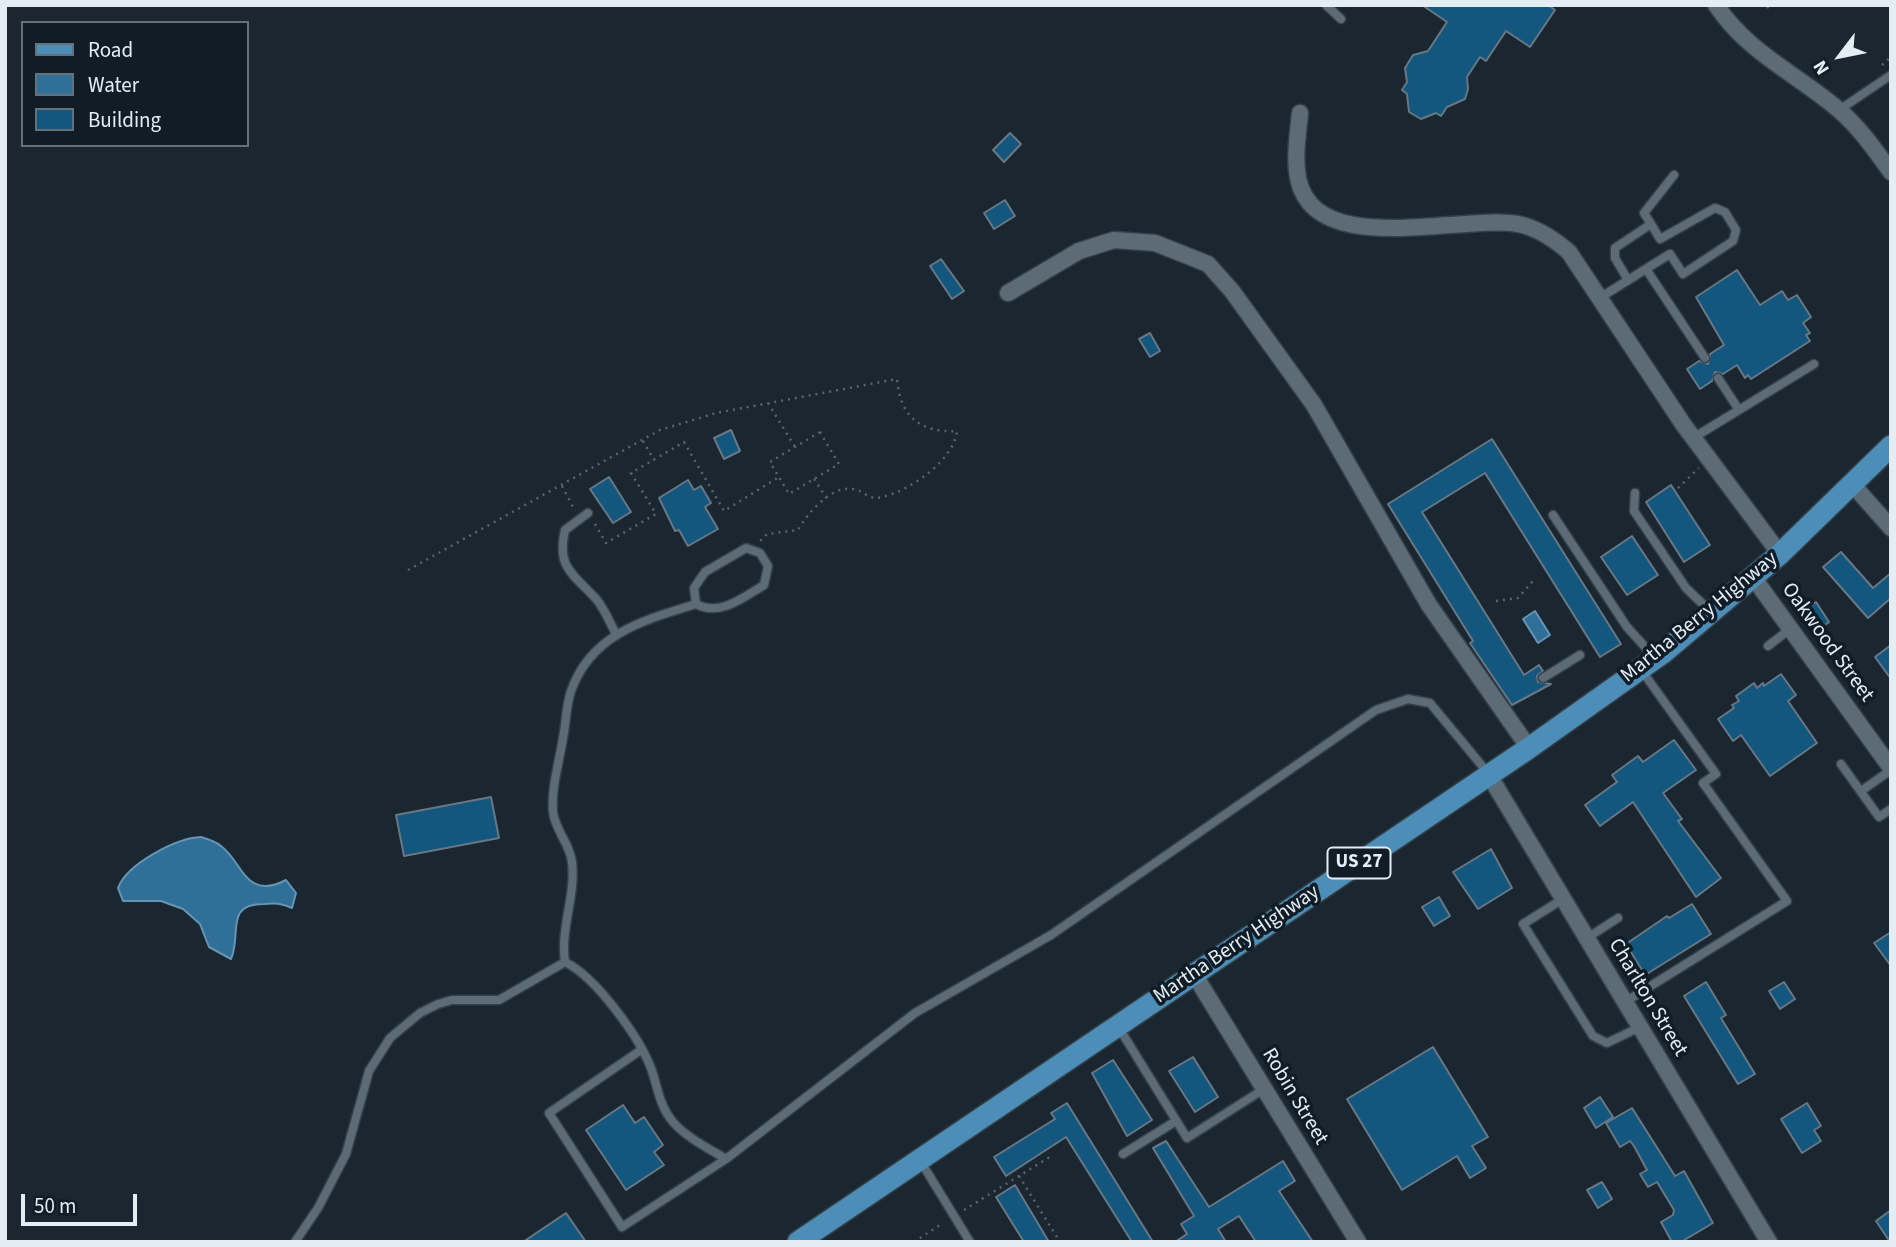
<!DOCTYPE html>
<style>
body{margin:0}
#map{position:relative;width:1896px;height:1247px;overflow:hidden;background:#1a2731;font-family:"Source Sans 3",sans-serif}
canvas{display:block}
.frame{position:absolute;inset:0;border:7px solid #e4edf3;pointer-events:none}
.legend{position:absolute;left:21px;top:21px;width:228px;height:126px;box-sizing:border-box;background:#101d27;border:2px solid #657079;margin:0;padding:9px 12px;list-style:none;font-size:21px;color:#e4edf3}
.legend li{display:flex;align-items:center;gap:14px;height:35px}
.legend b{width:35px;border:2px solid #657079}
.north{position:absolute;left:1805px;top:21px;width:70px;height:70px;-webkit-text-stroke:5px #101d27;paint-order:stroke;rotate:238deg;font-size:19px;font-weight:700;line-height:28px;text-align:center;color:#e4edf3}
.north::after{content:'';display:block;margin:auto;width:24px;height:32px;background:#e4edf3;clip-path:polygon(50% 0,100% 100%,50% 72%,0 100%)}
.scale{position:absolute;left:21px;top:1194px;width:116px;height:32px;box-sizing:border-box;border:4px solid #e4edf3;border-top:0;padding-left:9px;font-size:21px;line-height:24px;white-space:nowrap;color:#e4edf3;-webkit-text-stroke:5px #101d27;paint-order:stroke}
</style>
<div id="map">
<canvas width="1896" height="1247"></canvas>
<div class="frame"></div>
<ul class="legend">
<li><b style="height:9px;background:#4d8eb9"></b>Road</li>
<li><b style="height:19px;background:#306f98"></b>Water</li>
<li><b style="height:19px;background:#13577e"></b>Building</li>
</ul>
<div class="north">N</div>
<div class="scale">50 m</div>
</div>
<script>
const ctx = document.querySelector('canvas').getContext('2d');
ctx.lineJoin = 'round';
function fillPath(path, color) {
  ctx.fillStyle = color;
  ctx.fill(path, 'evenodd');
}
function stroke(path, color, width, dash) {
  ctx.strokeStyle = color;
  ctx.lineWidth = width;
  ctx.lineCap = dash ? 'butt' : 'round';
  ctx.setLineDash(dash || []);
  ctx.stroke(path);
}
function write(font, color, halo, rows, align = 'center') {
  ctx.font = font + ' "Source Sans 3",sans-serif';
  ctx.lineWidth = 7;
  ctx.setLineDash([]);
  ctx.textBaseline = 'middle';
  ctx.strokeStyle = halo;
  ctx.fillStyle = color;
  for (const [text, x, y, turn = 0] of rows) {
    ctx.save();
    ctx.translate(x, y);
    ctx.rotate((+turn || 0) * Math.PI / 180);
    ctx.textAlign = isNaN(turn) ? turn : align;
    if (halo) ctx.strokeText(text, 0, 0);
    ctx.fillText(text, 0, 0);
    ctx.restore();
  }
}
const water = new Path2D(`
 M1535,611L1550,635L1538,643L1523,619Z
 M201,837C208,839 215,841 221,846C243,862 245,901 286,880L296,893L292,908C282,903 274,903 264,904C224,904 242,934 231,959L209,947L200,924L183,909L161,901H123L118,888C127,864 176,838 201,837Z`);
fillPath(water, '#306f98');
stroke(water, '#6695b3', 2);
const building = new Path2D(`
 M1422,5H1548L1555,10L1530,47L1506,31L1486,61L1480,57L1467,77L1468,89L1465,99L1447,107L1441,116L1436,113L1421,119L1409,112L1407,94L1402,90L1407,82L1405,68L1413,55L1428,51L1447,22Z
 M1010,133L1021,144L1004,162L993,150Z
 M1005,200L1015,216L994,229L984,213Z
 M941,259L964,291L952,299L930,266Z
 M1737,270L1760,305L1782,291L1788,300L1797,295L1811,317L1803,323L1810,333L1806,335L1810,341L1751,379L1748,375L1745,378L1737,365L1723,374L1715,372L1712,381L1700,389L1687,369L1699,361L1708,364L1710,354L1724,345L1696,297Z
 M1150,333L1160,351L1150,357L1139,339Z
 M731,430L740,451L724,459L714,438Z
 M1492,439L1621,644L1600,657L1485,473L1422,512L1524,675L1539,665L1543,671L1537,676L1538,682L1551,684L1512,705L1470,643L1473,641L1388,504Z
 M609,477L631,512L613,523L590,489Z
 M688,480L694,490L701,486L711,503L705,507L718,529L688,546L679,530L675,531L659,498Z
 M1671,485L1710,545L1684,562L1646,502Z
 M1632,536L1658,575L1627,595L1601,557Z
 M1841,552L1873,588L1891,573V598L1868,618L1823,567Z
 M1816,602L1829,622L1817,631L1803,610Z
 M1891,645V679L1875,657Z
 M1781,674L1796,695L1788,701L1817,743L1770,776L1741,735L1733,741L1718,719L1734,708L1732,705L1739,701L1736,696L1754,683L1757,688L1763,683L1764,686Z
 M1674,740L1696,770L1663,793L1682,819L1678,821L1721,878L1696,897L1633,802L1600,826L1585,805L1617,782L1612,775L1638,756L1643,762Z
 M491,797L499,838L404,856L396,815Z
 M1491,849L1512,888L1478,909L1453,872Z
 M1439,897L1450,916L1434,926L1422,907Z
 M1692,904L1711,934L1645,975L1626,944L1667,916L1669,918Z
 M1891,932V966L1874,943Z
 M1706,982L1726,1015L1721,1018L1755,1074L1738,1084L1684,996Z
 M1784,982L1795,999L1780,1009L1769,991Z
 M1433,1047L1488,1137L1472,1146L1486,1168L1470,1178L1457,1156L1402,1190L1347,1099Z
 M1193,1057L1218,1097L1195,1112L1169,1071Z
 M1113,1060L1152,1120L1127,1136L1092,1073Z
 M1600,1097L1613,1117L1596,1128L1584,1108Z
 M1067,1103L1153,1242H1132L1066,1137L1006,1176L994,1157L1055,1119L1051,1113Z
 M1807,1103L1821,1126L1814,1130L1821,1141L1802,1153L1781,1119Z
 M623,1105L635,1123L644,1117L663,1145L654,1152L664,1165L626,1190L586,1130Z
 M1632,1108L1675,1176L1684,1171L1713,1223L1681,1242H1672L1661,1222L1673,1215L1674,1210L1657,1182L1648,1187L1640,1174L1647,1170L1634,1146L1630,1141L1620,1147L1606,1123Z
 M1166,1141L1209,1207L1283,1161L1295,1181L1279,1191L1313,1242H1256L1239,1216L1218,1229L1226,1242H1175L1187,1234L1181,1224L1194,1216L1153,1148Z
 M1602,1182L1612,1199L1598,1208L1587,1190Z
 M1015,1185L1049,1242H1024L996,1197Z
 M1891,1210V1242H1890L1876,1221Z
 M566,1213L586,1242H523Z`);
fillPath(building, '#13577e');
stroke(building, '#687783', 2);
const lane = new Path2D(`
 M1326,5L1341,19
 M1839,110L1891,75
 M1651,224L1644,213L1674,175
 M1646,269L1705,358
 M1601,297C1624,283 1647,268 1670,254L1683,274L1733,241L1736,230L1725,212L1715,208L1660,239L1651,224L1615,248V258L1628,280
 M1718,378L1739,410
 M1693,438L1814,364
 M1635,493L1634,511L1686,588L1710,611
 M588,513L565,530C556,569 574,574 597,600C605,610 610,623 616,634
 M1553,515L1627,627L1655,658
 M1768,646L1790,629
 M1543,678L1580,655
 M1841,764L1879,817L1891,809
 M1861,791L1891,770
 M1563,899L1523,924L1593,1036L1607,1043L1640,1027
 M1587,938L1618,918
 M565,962C560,928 576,896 572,862C570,844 555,830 553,812C551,788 559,763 563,738C566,723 566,706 571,691C591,634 644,620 696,604C720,617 744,597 764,585L768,566L760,553L746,548L705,572L694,588L696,604
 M1625,1002L1787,901L1703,783L1716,774L1642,671
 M1119,1028L1187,1138L1264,1089
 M641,1050L549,1113L622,1227L726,1159
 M1123,1154L1176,1121
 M921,1162L970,1242
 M295,1242L318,1208L346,1154L369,1071L390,1038L420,1013L438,1004L452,1000H499L565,962C596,977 641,1039 652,1071C658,1089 660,1107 673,1122C687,1138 708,1148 726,1159L915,1013L1051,935L1376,710L1408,699L1430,703L1488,773`);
const street = new Path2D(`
 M1716,5C1748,53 1797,74 1839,110C1860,128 1875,150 1891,172
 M1300,113C1298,134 1294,157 1298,178C1314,260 1461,214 1518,224C1538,228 1554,239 1569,252L1683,424L1780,554
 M1008,293L1079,251L1114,240L1155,243L1208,264L1232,291L1314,405L1429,605L1529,748
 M1853,485L1891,528
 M1753,577L1891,768
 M1489,775L1769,1242
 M1194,974L1358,1242`);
const primary = new Path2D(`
 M798,1242L1529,748L1663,653L1780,554L1891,446`);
stroke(lane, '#354148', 11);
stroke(street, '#354148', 19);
stroke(primary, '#354148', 24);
stroke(new Path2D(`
 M1767,8L1770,5
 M1882,65L1891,57
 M768,403L795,447
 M820,432L839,464L789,494L770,462Z
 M643,441L654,460
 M814,479L827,499
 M562,486L575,511
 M1678,488L1699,468
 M595,524L606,543L656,514L631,473L684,442L724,511L779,477
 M408,570L660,430L716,413L897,379C900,417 921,433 957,431C954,460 910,491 882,497C868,501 864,490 853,489C831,485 807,514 798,530L767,534L760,541
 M1496,601L1518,598L1533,581
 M1019,1176L1060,1242
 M964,1210L1053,1155
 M914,1242L943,1223`), '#58646d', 2.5, [2, 5]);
stroke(lane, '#5c6b76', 8);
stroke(street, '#5c6b76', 16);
stroke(primary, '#4d8eb9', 21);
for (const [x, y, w] of [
 [1359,863,63]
]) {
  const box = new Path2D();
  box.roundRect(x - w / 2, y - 15.5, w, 31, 5);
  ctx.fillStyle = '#101d27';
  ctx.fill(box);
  stroke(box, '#e4edf3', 2);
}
write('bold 19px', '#e4edf3', null, [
 ["US 27",1359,863]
]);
write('21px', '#e4edf3', '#101d27', [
 ["Martha Berry Highway",1700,618,-39],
 ["Oakwood Street",1827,643,54],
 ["Martha Berry Highway",1237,945,-34],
 ["Charlton Street",1647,998,59],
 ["Robin Street",1294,1097,59]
]);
</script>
